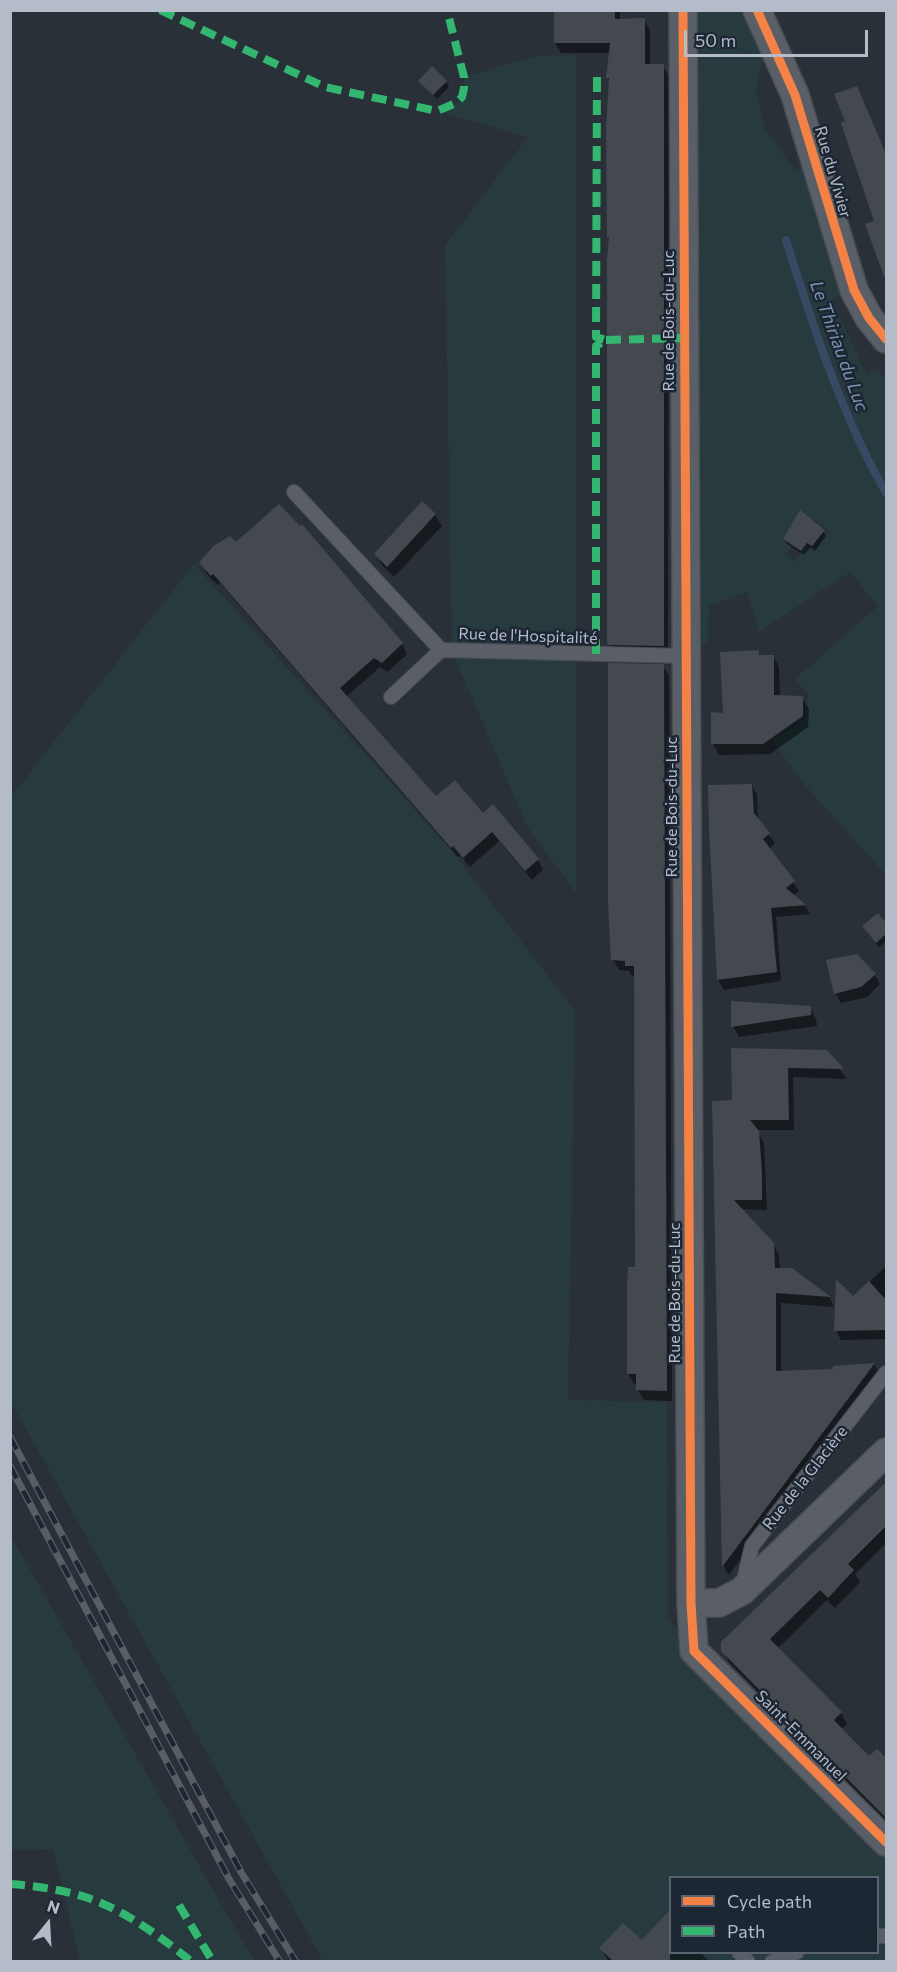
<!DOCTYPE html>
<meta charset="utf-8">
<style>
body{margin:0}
#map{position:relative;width:897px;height:1972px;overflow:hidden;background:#2a3038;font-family:Commissioner,sans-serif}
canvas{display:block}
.frame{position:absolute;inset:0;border:12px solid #b4bcc9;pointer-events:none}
.legend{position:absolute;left:669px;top:1876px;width:210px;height:78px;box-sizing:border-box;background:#1d2633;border:2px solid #59626f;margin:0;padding:8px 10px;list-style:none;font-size:18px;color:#b4bcc9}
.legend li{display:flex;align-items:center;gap:12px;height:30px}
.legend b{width:30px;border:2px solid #59626f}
.north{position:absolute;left:18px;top:1894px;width:60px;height:60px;-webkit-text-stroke:4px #1d2633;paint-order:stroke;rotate:18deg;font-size:16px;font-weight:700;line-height:24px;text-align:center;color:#b4bcc9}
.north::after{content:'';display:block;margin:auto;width:21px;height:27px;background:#b4bcc9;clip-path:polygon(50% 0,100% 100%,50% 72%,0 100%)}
.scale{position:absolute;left:684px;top:30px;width:184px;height:27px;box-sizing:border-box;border:3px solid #b4bcc9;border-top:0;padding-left:8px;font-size:18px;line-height:21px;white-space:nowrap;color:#b4bcc9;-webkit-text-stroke:4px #1d2633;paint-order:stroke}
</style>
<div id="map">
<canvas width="897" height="1972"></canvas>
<div class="frame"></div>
<ul class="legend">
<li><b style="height:8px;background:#f48246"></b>Cycle path</li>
<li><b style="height:8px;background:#33b770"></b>Path</li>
</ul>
<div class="north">N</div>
<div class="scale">50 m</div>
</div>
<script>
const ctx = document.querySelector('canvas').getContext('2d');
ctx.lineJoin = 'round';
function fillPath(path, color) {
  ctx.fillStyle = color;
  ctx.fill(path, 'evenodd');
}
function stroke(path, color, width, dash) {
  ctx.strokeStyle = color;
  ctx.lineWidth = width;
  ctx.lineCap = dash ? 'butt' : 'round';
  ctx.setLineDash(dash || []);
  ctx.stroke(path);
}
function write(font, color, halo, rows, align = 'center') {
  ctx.font = font + ' Commissioner,sans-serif';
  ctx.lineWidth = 5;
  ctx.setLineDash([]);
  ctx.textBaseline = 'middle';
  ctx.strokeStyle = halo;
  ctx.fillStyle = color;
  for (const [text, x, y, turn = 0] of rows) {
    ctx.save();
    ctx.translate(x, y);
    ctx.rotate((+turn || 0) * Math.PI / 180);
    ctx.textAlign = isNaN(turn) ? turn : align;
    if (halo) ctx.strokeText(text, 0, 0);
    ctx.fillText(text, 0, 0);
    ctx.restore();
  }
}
fillPath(new Path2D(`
 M683,11H757L766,30L756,92L765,129L795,170L814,162L854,290L832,300L867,375L876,369L886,378V875L802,782L773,741L806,717L808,694L795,679L878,606L850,572L759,632L747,592L709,606L708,644L686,642ZM812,518L829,531L813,550L807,545L795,562L786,554Z
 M576,55V893L528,828L452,652L445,245L528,137L437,111C458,105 465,99 464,77L536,56Z
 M194,564L451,850L575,1011L568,1400L667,1402L668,1619L704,1661L886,1842V1961H323L11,1402L10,798ZM670,1878H878V1952H670Z
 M11,1536L225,1911L255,1961H80L53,1849L11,1850Z`), '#273a3e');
fillPath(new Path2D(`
 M555,10H620V20H644L650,30V66H663L669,76L668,656L615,655L608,642L610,82L608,78L610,53H561L555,43Z
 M420,81L446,82L449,87L437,99Z
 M857,88L886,154V267L883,263L876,221L847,122Z
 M422,503L435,515L442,526L394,577L382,565L375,554Z
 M823,531L826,536L815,551L811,547L804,555L787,544L784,539Z
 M236,544L402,644L407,654L388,672L380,667L346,697L436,798L483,815L493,806L538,860L543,870L532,880L499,841L470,867L460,855L458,857L220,583L218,585L207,574L201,564Z
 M758,651L761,657L773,656L779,667L780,697L802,698L809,709L808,727L770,754L719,755L713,744L724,714Z
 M663,666L669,676L672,1401L644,1400L638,1390L637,1384H634L628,1374L636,1268L635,976H632L629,971L619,970L613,960Z
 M752,785L757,795L758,821L775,843L769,849L799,891L793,896L805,906L810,914L776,917L781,981L724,990L718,980L710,786Z
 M878,915L886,926V941L879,947L867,932Z
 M828,961L875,975L880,984L867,997L841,1003L836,994Z
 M810,1008L816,1019L817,1026L739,1037L733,1026Z
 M733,1050L826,1051L847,1079L793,1077L794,1130H757L764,1143L767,1210L741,1209L773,1244L779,1255L780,1269H792L830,1298L834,1307L781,1303V1372L834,1371V1367L874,1364L880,1374L729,1575L724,1567L719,1369L734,1102Z
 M886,1266V1339L841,1340L836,1331L853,1298Z
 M886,1483V1543L855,1574L860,1582L835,1608L827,1600L777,1649L841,1713L847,1724L841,1729L869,1758L877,1751L886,1760V1822L729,1662L723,1650V1642Z
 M665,1919L670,1924V1952H700L710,1962H609L601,1949L642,1942Z`), '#0007');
stroke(new Path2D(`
 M786,240C813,326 841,414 886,493`), '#384963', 8);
fillPath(new Path2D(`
 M554,10H615V19L645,18V64H664V646L608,645L607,643V259L609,237H607L606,128L609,78H606L610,43H554Z
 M432,66L447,81L433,95L418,81Z
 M857,86L886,154V276H884L865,224L874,221L841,123L845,121L834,94Z
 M422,501L436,514L387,567L374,554Z
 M279,504L300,526L302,524L403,643L382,663L374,658L340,688L436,796L455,780L483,813L493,804L539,859L525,871L492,832L463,858L453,846L451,848L213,574L211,576L199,563L213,546L230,536L236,542Z
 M800,510L825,530L812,546L807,543L801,551L783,539Z
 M759,650V655H774V695L803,696V716L763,744H711V712L723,713L720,652Z
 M608,663L664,664L667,1391L636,1390V1374H627V1285L628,1267H635L634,966H625V961L611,960L608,902Z
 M752,784L754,813L770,833L763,839L795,881L786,888L806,905L771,908L777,972L717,980L709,828L708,785Z
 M878,913L886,923V934L876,943L862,926Z
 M857,954L876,974L861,987L834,994L826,960Z
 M731,1001L811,1006V1015L731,1027Z
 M731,1048L827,1050L844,1069L788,1068L789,1120H750L759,1131L762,1173V1200H734L774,1243L775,1268H792L831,1297L776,1293V1371L833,1369V1366L875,1363L722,1567L712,1101L732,1100Z
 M836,1279L853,1296L869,1281L886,1300V1330L834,1331Z
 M886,1482V1526L848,1564L854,1570L828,1598L820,1590L770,1639L842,1712L834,1720L850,1737L869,1756L877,1749L886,1758V1818L721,1651V1642Z
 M670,1910V1962H614L599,1948L623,1923L642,1940Z`), '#444950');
const lane = new Path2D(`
 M294,492L441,650L686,656
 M391,697L441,650
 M743,1584L752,1546L886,1373
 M878,1936H886
 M739,1952L748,1962
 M772,1962L797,1952`);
const street = new Path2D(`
 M683,10L691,1603L694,1651L886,1842
 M757,10L795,95L854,290L869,318L886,339
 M691,1603H719L742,1591L886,1452`);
stroke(lane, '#484c53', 16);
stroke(street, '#484c53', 30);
stroke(lane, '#5a5e66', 14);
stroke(street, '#5a5e66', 27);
const rail = new Path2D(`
 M10,1437L241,1872L296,1962
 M10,1466L229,1879L280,1962`);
stroke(rail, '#595d64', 7);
stroke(rail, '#1d2633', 4.5, [14]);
stroke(new Path2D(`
 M160,10L325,87L437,111L456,103L462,97L464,88V77L447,10
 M606,340L684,338
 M596,654V346L606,340L596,337L597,71
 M10,1884C37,1886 64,1890 88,1898C126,1911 161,1937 192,1962
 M179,1905L213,1962`), '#33b770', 8, [15, 8]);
stroke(new Path2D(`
 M683,10L691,1603L694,1651L886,1842
 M757,10L795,95L854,290L869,318L886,339`), '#f48246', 9);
write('16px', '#b4bcc9', '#1d2633', [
 ["Rue du Vivier",833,172,74],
 ["Rue de Bois-du-Luc",669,321,-90],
 ["Rue de l'Hospitalité",528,636,2],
 ["Rue de Bois-du-Luc",672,807,-90],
 ["Rue de Bois-du-Luc",675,1293,-90],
 ["Rue de la Glacière",805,1478,-52],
 ["Saint-Emmanuel",801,1736,45]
]);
write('italic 18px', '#7c92b1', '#1d2633', [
 ["Le Thiriau du Luc",839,346,70]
]);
</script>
